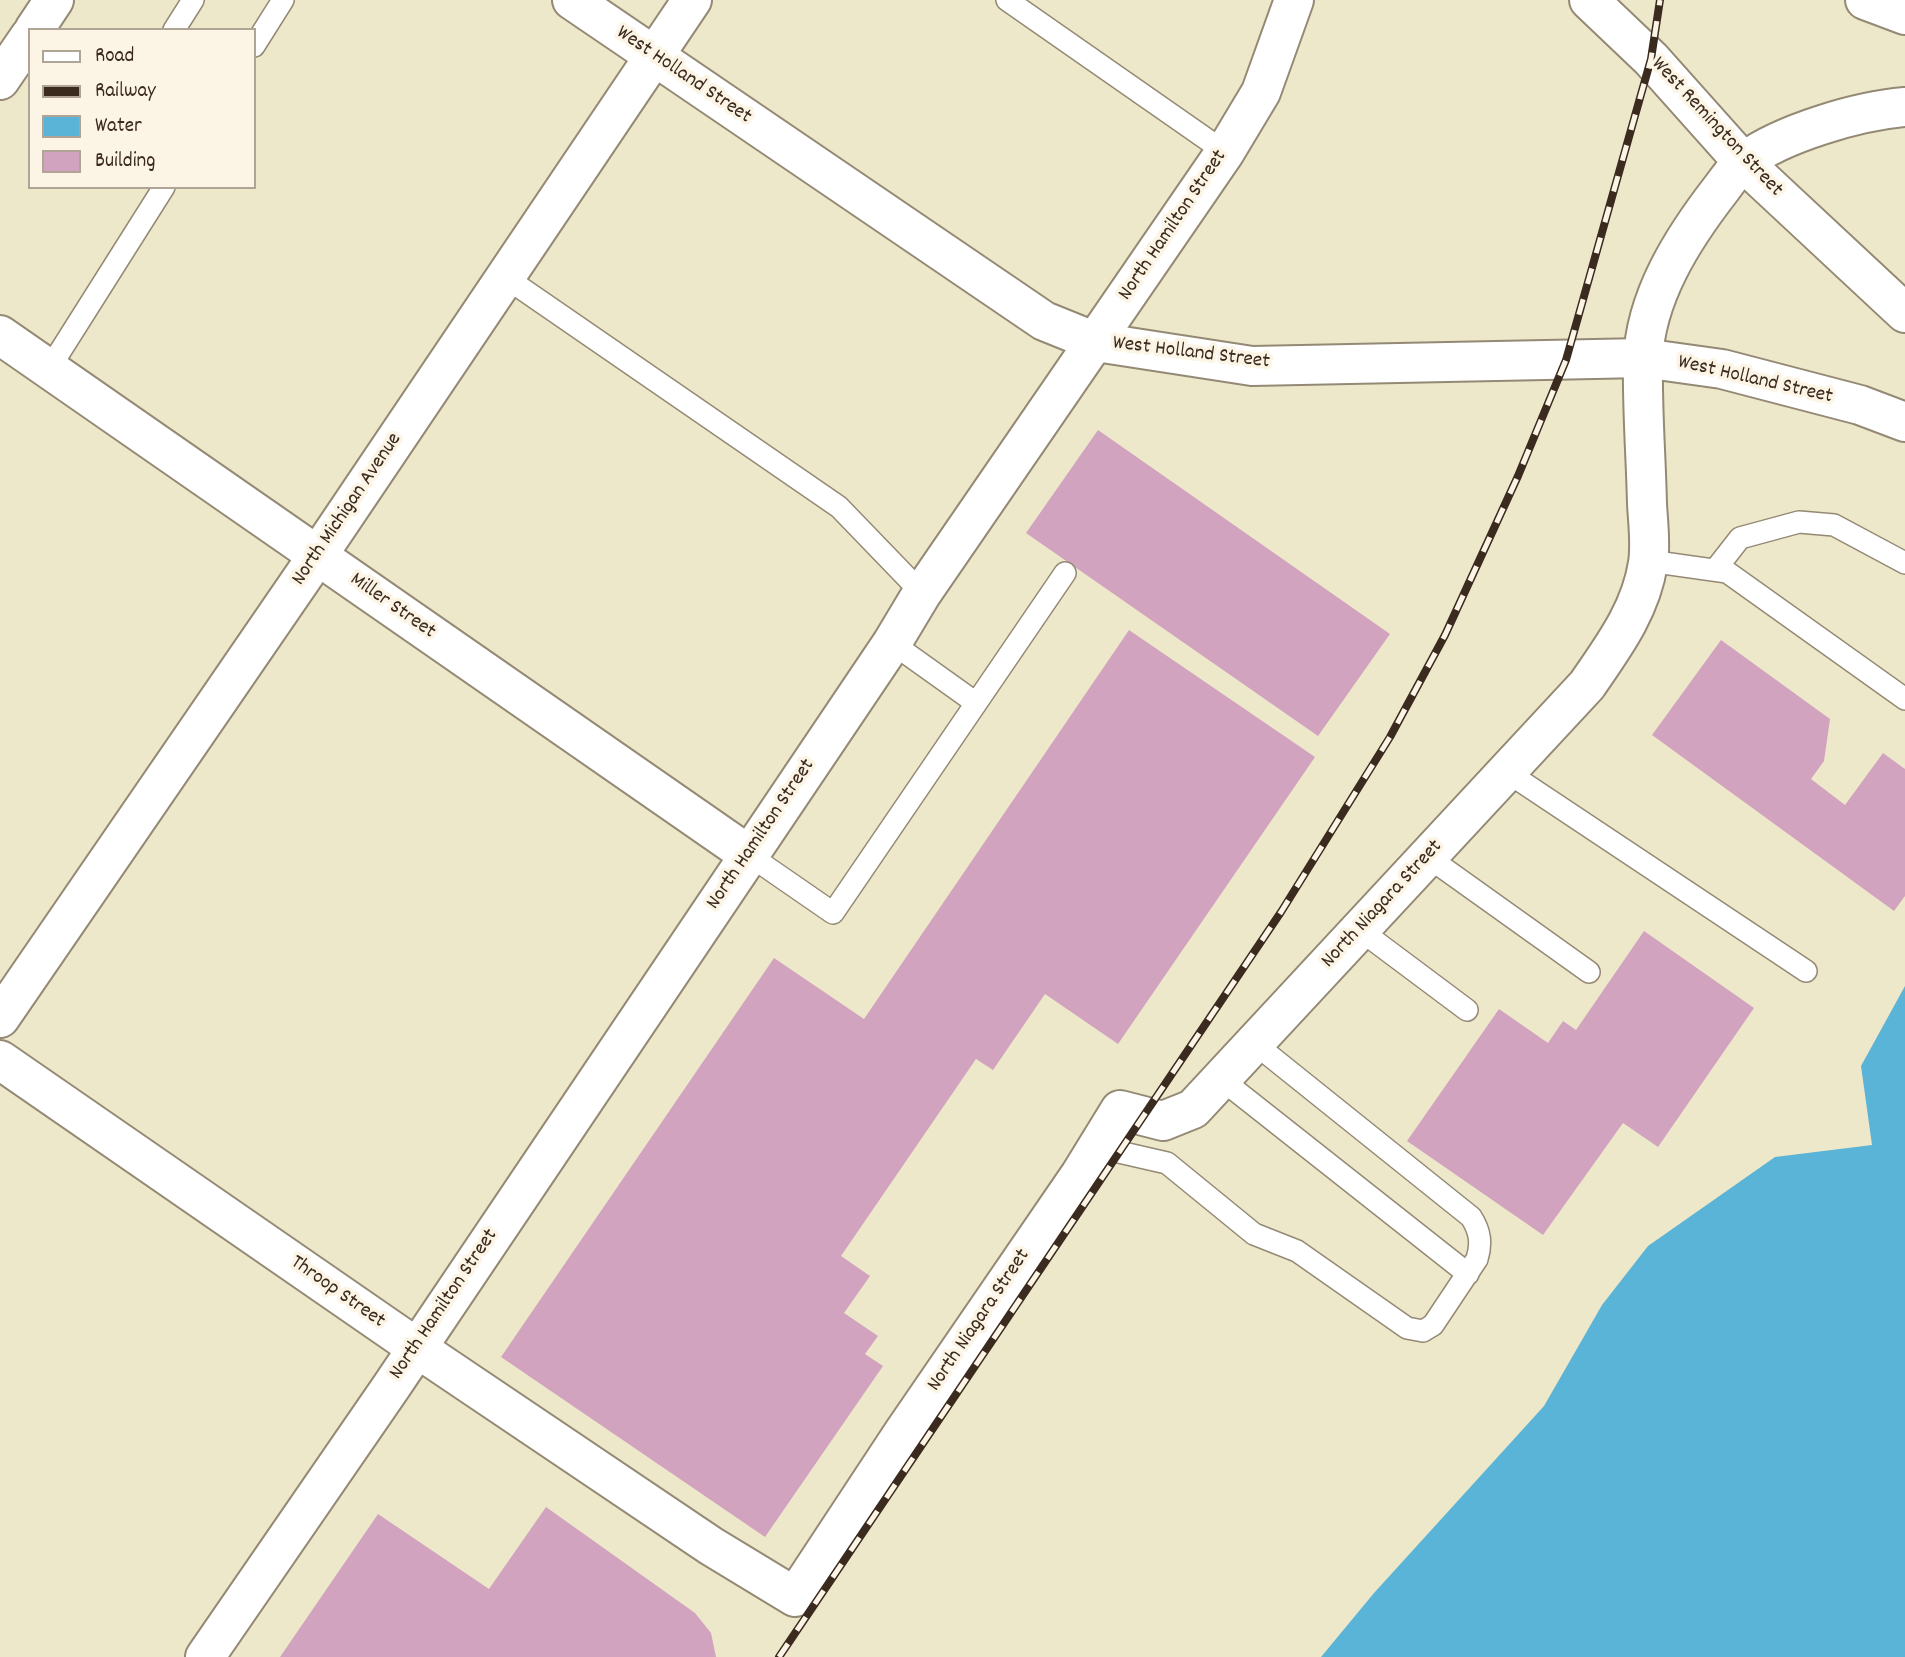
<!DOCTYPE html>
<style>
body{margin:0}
#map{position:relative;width:1905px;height:1657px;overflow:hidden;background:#eee8cb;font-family:Dekko,sans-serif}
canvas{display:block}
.legend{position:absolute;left:28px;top:28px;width:228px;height:161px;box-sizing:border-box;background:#fcf5e5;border:2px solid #afa495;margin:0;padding:9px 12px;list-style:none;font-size:21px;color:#3b2a1e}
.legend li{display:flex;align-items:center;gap:14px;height:35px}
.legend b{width:35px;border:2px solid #afa495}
</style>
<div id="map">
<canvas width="1905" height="1657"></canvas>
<ul class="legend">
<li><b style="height:9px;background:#fff"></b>Road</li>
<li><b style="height:9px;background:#3b2a1e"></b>Railway</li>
<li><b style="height:19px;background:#5ab4d7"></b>Water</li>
<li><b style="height:19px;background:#d1a3bf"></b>Building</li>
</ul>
</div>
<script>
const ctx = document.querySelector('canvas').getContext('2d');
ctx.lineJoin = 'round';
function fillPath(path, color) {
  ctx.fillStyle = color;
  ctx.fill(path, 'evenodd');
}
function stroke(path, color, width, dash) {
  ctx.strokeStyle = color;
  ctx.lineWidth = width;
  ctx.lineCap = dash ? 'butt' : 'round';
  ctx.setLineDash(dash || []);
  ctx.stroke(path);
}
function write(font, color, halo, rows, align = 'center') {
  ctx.font = font + ' Dekko,sans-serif';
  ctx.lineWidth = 7;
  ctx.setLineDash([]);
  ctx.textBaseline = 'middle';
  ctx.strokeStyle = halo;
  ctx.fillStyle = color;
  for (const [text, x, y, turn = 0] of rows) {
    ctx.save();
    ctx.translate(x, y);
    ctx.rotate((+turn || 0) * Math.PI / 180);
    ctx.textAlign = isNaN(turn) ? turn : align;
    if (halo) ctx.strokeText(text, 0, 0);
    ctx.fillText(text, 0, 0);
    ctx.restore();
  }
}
fillPath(new Path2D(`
 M1905,986V1657H1321L1374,1593L1544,1406L1602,1305L1648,1246L1775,1157L1872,1145L1861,1066Z`), '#5ab4d7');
fillPath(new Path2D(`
 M1098,430L1390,634L1318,736L1026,533Z
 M1129,630L1315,757L1118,1044L1045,994L993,1070L976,1059L841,1256L870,1276L844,1313L878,1336L865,1354L883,1366L765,1537L501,1357L774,958L864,1019Z
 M1721,640L1830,719L1824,761L1811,779L1845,805L1883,753L1905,769V896L1894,911L1652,735Z
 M1644,931L1754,1008L1658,1147L1623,1123L1543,1235L1407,1141L1499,1009L1548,1043L1563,1021L1576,1030Z
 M546,1507L695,1613L711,1633L716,1657H280L378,1514L489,1589Z`), '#d1a3bf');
const service = new Path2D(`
 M1007,0L1225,152
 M174,30L193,0
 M254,46L283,0
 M505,277L839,507L922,593
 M49,369L164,187
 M1649,561L1727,572L1905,699
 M1715,570L1740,538L1799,522L1834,525L1905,563
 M892,643L976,703
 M1507,772L1806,971
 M749,855L833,913L1065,573
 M1428,857L1589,972
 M1360,930L1467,1010
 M1221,1079L1468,1274
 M1097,1147L1167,1163L1254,1234L1297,1251L1407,1328L1423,1331L1433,1325L1477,1259C1482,1243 1480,1231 1471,1217L1254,1043`);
const minor = new Path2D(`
 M1865,0L1905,15
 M34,30L54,0
 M0,80L30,36
 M0,335L749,855
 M0,1060L417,1348L711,1546L795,1597L903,1433L1080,1175L1120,1110L1163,1121L1193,1109L1587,685C1613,647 1641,610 1648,563C1651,544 1648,523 1647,504C1646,457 1642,408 1643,361C1645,297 1683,238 1721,189C1728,180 1736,167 1745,161C1783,133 1858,111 1905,107
 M205,1657L391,1387L892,643L922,593L1225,152L1261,92L1294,0`);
const secondary = new Path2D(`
 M572,0L1044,321L1096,342L1252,366L1643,358L1722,369L1860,405L1905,422
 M1589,0L1651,59L1743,162L1905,313
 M0,1018L318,555L692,0`);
stroke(service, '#948974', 24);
stroke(minor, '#948974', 42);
stroke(secondary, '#948974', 42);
stroke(service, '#fff', 21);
stroke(minor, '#fff', 38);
stroke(secondary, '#fff', 38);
const rail = new Path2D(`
 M779,1657L1281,912L1390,737L1445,635L1518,476L1566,360L1651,59L1660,0`);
stroke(rail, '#3b2a1e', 8);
stroke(rail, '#fcf5e5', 5, [16]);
write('21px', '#3b2a1e', '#fcf5e5', [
 ["West Holland Street",683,76,34],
 ["West Remington Street",1716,128,47],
 ["North Hamilton Street",1174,226,-56],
 ["West Holland Street",1191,354,7],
 ["West Holland Street",1755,381,13],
 ["North Michigan Avenue",348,510,-56],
 ["Miller Street",392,607,35],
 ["North Hamilton Street",762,835,-56],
 ["North Niagara Street",1383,905,-47],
 ["Throop Street",337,1293,35],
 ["North Hamilton Street",445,1305,-56],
 ["North Niagara Street",980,1321,-56]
]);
</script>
